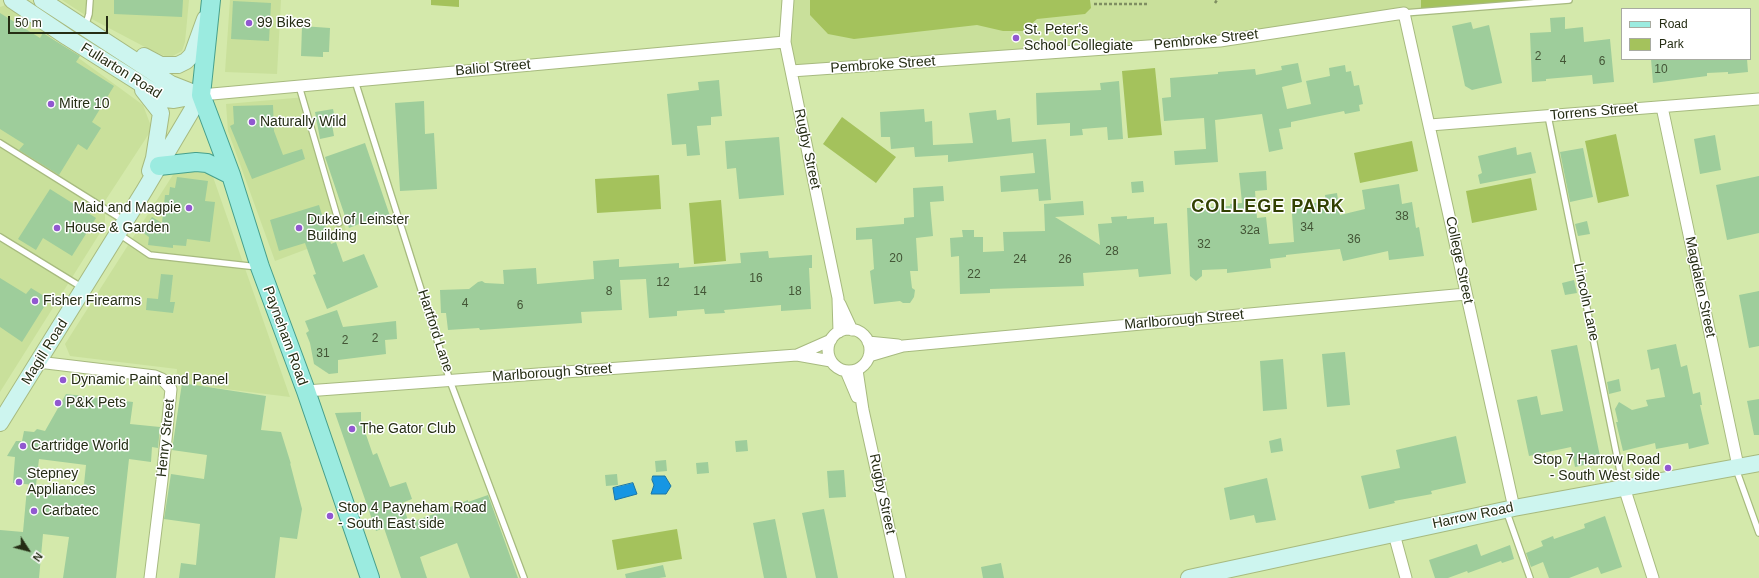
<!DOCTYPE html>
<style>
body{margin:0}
#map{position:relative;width:1759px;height:578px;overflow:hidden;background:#d4e9ab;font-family:Helvetica,sans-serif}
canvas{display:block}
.legend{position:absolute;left:1621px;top:8px;width:130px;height:52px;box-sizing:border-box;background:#fff;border:1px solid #a8aba1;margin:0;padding:5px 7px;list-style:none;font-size:12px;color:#252d14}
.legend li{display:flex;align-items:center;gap:8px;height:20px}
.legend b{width:20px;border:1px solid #a8aba1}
.north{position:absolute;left:8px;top:530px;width:40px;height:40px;-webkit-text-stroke:3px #fff;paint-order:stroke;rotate:126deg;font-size:11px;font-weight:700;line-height:16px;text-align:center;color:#252d14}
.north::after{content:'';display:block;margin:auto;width:14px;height:18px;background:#252d14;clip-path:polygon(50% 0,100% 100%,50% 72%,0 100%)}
.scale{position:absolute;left:8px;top:16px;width:100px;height:18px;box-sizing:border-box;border:2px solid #252d14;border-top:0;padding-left:5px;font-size:12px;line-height:14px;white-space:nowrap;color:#252d14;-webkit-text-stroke:3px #fff;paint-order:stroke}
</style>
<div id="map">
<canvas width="1759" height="578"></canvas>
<ul class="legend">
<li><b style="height:5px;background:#9bebe0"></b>Road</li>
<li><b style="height:11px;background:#a4c25c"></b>Park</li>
</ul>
<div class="north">N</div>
<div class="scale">50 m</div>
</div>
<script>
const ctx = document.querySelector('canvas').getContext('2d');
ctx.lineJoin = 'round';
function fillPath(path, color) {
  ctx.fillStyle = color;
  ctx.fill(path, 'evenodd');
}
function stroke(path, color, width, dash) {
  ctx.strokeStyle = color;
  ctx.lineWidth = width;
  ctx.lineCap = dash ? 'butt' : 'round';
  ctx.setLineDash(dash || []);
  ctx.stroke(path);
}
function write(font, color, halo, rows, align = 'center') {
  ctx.font = font + ' Helvetica,sans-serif';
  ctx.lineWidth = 3;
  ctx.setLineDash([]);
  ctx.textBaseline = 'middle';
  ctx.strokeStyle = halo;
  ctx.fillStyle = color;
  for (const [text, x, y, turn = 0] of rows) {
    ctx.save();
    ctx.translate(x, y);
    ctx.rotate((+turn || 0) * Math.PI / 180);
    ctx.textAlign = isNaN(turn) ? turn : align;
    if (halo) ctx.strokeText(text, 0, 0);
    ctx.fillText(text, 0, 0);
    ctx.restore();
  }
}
fillPath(new Path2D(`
 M62,0H189L185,42L182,51L169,58L143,46L88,17Z
 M230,0H281L277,74L225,72Z
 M790,0H1569L1404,13L1220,41L791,71Z
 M6,5L143,105L152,129L105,201V225L0,392V7Z
 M306,97L323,159L347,234L275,261L228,131L226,104Z
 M176,170L212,174L290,397L176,383L177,369L70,356L65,344Z`), '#c9e09b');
fillPath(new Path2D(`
 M431,0H459V7L431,5Z
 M810,0H1090L1091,8L1085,14L1037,19L1023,31H1003L977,25L854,39L828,34L810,15Z
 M1421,0H1569L1421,12Z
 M1155,68L1162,135L1128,138L1122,71Z
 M842,117L896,157L876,183L823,144Z
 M1616,134L1629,196L1598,203L1585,141Z
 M1412,141L1418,171L1360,183L1354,153Z
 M659,175L661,209L597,213L595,179Z
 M1531,178L1537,210L1472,223L1466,191Z
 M721,200L726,261L694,264L689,203Z
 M677,529L682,559L617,570L612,540Z`), '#a4c25c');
const water = new Path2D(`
 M653,476H665L671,486L666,494H651L654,485L652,480Z
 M633,483L637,494L615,500L613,488Z`);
fillPath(water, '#1696e3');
stroke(water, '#1a76a5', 1);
fillPath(new Path2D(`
 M114,0H183L182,17L114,14Z
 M233,1L271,3L269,41L231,39Z
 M0,13L40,38L43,33L54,40L80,56L76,62L114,86L92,122L101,128L87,150L78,144L59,175L19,150L24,144L0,129Z
 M1565,17V29L1583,27L1584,42L1610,39L1614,82L1593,84L1592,75L1546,79V81L1532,82L1530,33L1551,32L1550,18Z
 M1471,22L1473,29L1489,25L1502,83L1472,90L1465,86L1452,26Z
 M302,26L330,28L329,52H323V57L301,56Z
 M1651,59H1747L1748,72L1728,74V72L1707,73V76L1653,83Z
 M1298,63L1302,82L1282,87L1287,109L1311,104L1306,81L1330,76L1329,68L1345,65L1346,72L1351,71L1354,86L1359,85L1363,104L1359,105L1360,111L1345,114L1344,111L1291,122V127L1279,129L1283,149L1269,152L1262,114L1215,120L1218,162L1175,165L1174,151L1206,149L1204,118L1164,121L1162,98L1171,97L1170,78L1218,74V72L1255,69L1256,75L1282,70L1281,66Z
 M719,80L722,116L711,117V125L697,126L700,155L687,156L686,144L672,145L667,94L699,90L698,82Z
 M1119,81L1123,139L1108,140L1107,127L1082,129L1083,135L1070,136V123L1037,125L1036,93L1101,90L1100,83Z
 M424,101L425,134L434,133L437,189L400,191L395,103Z
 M273,105L274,131L283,155L302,149L305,159L252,179L230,126L234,124L233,106Z
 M333,109L336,123L332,124L334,136L320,139L315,112Z
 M924,109L925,122L932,121L933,145L973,143L969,113L996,110L997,120L1010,118L1012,142L1046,139L1051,200L1039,201L1038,189L1001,192L1000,176L1035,173L1033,153L948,162V155L915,157L914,147L891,149L890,137H881L880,112Z
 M1715,135L1721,170L1700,174L1694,139Z
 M779,137L784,195L739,199L736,168L727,169L725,141Z
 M365,143L391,219L378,224L376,220L364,225V222L349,228L325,157Z
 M1516,147L1517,155L1531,152L1536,173L1480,184L1478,175L1482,173L1478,156Z
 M1583,148L1593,197L1570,202L1560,152Z
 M1266,171L1267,190L1255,191L1257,218L1266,217L1269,244L1294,242L1291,200L1302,199V204L1326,202L1325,195L1337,193L1340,215L1365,209L1362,190L1399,184L1402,204L1412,202L1416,228L1419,227L1424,256L1389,260L1388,251L1343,261L1340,249L1286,255V257L1270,259L1271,268L1227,273V269L1202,270V276L1196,281L1190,276L1187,208L1230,206V204L1242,203L1239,173Z
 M1759,176V233L1727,240L1716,185Z
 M177,177L208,181L205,201L215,202L210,242L187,239L186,246L173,245V248L148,245L149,237L142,232L152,217L162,223L165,195H169L170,187L175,188Z
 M1143,181L1144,192L1132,193L1131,182Z
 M943,186L944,201L930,202L933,236L916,238L918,271H910L912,288L915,290L914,297L910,303H903L900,301L874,304L870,271L874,269L872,239L856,240V228L904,224V218L914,217L913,188Z
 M50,189L96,218L72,256L43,238L36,250L18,239Z
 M1083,201L1084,215L1055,217L1100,245L1098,224L1112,223L1111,217L1127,216V219L1154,217V224L1167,223L1171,274L1139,277L1138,269L1083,273L1084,286L990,289V293L960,294L959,256L951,257L950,238L963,237L962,230H974V237H983V252L1004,251L1003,232L1045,231L1044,204Z
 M319,205L331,244L336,242L343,262L364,254L378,287L327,309L313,275L316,274L305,243L279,251L270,220Z
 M1587,221L1590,234L1578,236L1575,224Z
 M768,251L769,258L812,255V268H809L811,309L781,311V305L724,310L725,313L705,314L704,309L677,311V316L649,318L646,279L620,280L622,310L581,312L582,323L480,330L479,328L448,330L446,313H441L440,290L469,289L478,282L482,281L485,283L504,284L503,270L536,268L537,284L594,279L593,261L619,259V267L679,263V268L741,263L740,253Z
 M161,274L173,275L170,302H175L173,313L146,310L147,298L158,299Z
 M0,278L26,294L31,288L49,299L22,342L0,327Z
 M1574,280L1577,293L1565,295L1562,283Z
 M1759,291V346L1749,348L1739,295Z
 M337,310L343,327L396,321L397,339L385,340L386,354L338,360V373L329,374L314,364L310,343L306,333L309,331L305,321Z
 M1676,344L1681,367L1687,365L1693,394L1700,392L1702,405H1700L1709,444L1689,449L1688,443L1656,449L1655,443L1623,451L1616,422H1618L1615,409L1619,402L1632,410L1648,406L1646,400L1665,397L1659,368L1651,370L1647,350Z
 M1577,345L1601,461L1575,467L1571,447L1529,456L1517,400L1537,396L1541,415L1563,411L1551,350Z
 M1345,352L1350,405L1327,407L1322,354Z
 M1283,359L1287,409L1263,411L1260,361Z
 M1619,379L1621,391L1609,394L1607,382Z
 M182,383L266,396L261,430L281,432L291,464L290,463L302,509L297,539L280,537L275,578H179L181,563L196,565L200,524L164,519L171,474L204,479L207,455L172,450Z
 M66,394L133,402L130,424L160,427L158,448L152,447L151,462L129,459L116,578H63L69,537L43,534L39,578H0V530L23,532L27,488L83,494L86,465L39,459L36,485L13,483L15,457L7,456L16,441H22L24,431L34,432L37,429L45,431Z
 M1759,399V435H1754L1747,401Z
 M361,412V420L373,455L377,453L390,487L406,482L412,499L402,503L409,523L445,510V509L468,500V502L488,495L518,578H470L457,543L420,557L427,578H401L384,528L376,531L335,413Z
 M1456,436L1466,483L1431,491L1432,494L1394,501L1395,503L1369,509L1361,476L1400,468L1396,450Z
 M1281,438L1283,451L1271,453L1269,441Z
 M747,440L748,451L736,452L735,441Z
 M666,460L667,471L656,472L655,461Z
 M708,462L709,473L697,474L696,463Z
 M844,470L846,497L829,498L827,471Z
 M617,474L618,485L606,486L605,475Z
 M1267,478L1276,520L1256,523L1254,515L1230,520L1224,488Z
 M824,509L838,578H816L802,513Z
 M1605,516L1622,567L1601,574L1598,567L1569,578H1549L1543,562L1531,567L1526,553L1543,546L1541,541L1553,536L1554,539L1585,528L1584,524Z
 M775,519L787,578H764L753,523Z
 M1477,544L1481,556L1510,545L1514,559L1502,563L1501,561L1468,573L1467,571L1448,578H1435L1429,560Z
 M1001,563L1004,578H983L981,567Z
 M663,565L666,577L659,578H626L625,574Z`), '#9ecd9b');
const lane = new Path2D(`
 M1404,13L1569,0
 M85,27L89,14L90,0
 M355,81L450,381L524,578
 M299,86L339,223
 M1548,116L1623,486
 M0,143L123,220
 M119,234L150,255L258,267
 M0,237L83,288
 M1736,469L1759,533
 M1506,510L1530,578`);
const street = new Path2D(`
 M788,0L785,42L838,298L839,332
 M791,71L1220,41L1404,13L1514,508
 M201,95L785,42
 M1662,107L1738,466
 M1430,125L1759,99
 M840,304L852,330
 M828 350a21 21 0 1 1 42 0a21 21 0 1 1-42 0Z
 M868,342L898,345
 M797,355L831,340
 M869,356L903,346L1466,294
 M38,362L155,376L162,379L171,389L162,480L150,578
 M857,370L863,410L900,578
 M846,371L857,397
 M306,391L797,355L831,361
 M1624,487L1653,578
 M1394,534L1406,578`);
const secondary = new Path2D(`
 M12,0L67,37L165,99L174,100L201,95
 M42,0L171,84L199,95
 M144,56L161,65H178L186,61L192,55L205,19
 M143,90L161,113L154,158L150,171
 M0,423L144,191L201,95
 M1189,578L1514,508L1759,463`);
const primary = new Path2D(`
 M211,0L201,95L231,175L260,267L306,391L370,578
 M159,166L196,162L207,163L231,175`);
stroke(lane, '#a7ba7f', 8);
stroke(street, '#a7ba7f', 13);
stroke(secondary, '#a7ba7f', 18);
stroke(primary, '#469f8b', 20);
stroke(new Path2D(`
 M1215,3L1217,0
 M1094,4H1148`), '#7f8e62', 2.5, [3, 2]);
stroke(lane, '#fff', 5.5);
stroke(street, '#fff', 11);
stroke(secondary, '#cdf5ef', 16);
stroke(primary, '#9bebe0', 18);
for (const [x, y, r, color] of [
 [249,23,4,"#9158d0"],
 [1016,38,4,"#9158d0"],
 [51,104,4,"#9158d0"],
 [252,122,4,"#9158d0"],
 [189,208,4,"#9158d0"],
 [57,228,4,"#9158d0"],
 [299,228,4,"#9158d0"],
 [35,301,4,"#9158d0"],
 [63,380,4,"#9158d0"],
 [58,403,4,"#9158d0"],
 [352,429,4,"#9158d0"],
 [23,446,4,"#9158d0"],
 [1668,468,4,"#9158d0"],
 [19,482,4,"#9158d0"],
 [34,511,4,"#9158d0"],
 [330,516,4,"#9158d0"]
]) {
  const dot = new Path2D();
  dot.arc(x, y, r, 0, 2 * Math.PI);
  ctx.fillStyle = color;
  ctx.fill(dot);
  stroke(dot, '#fff', 1.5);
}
write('12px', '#435536', null, [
 ["2",1538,57],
 ["4",1563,61],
 ["6",1602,62],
 ["10",1661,70],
 ["38",1402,217],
 ["34",1307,228],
 ["32a",1250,231],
 ["36",1354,240],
 ["32",1204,245],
 ["28",1112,252],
 ["20",896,259],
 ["24",1020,260],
 ["26",1065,260],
 ["22",974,275],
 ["16",756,279],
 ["12",663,283],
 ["8",609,292],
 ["14",700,292],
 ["18",795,292],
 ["4",465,304],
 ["6",520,306],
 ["2",375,339],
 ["2",345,341],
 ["31",323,354]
]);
write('14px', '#252d14', '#fff', [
 ["99 Bikes",257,23],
 ["St. Peter's",1024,30],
 ["School Collegiate",1024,46],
 ["Mitre 10",59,104],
 ["Naturally Wild",260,122],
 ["Maid and Magpie",181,208,"right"],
 ["Duke of Leinster",307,220],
 ["Building",307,236],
 ["House & Garden",65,228],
 ["Fisher Firearms",43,301],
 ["Dynamic Paint and Panel",71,380],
 ["P&K Pets",66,403],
 ["The Gator Club",360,429],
 ["Cartridge World",31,446],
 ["Stop 7 Harrow Road",1660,460,"right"],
 ["- South West side",1660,476,"right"],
 ["Stepney",27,474],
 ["Appliances",27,490],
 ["Stop 4 Payneham Road",338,508],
 ["- South East side",338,524],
 ["Carbatec",42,511]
], 'left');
write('14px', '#252d14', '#fff', [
 ["Pembroke Street",1206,40,-6],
 ["Pembroke Street",883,65,-4],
 ["Baliol Street",493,68,-5],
 ["Fullarton Road",121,71,32],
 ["Torrens Street",1594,112,-5],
 ["Rugby Street",807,149,78],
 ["College Street",1459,260,78],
 ["Magdalen Street",1700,287,78],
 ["Lincoln Lane",1586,302,78],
 ["Marlborough Street",1184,320,-5],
 ["Hartford Lane",435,331,72],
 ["Payneham Road",285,336,70],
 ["Magill Road",45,352,-58],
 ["Marlborough Street",552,373,-4],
 ["Henry Street",166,438,-84],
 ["Rugby Street",882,494,78],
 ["Harrow Road",1473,516,-12]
]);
ctx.letterSpacing = '1px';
write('bold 18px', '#324002', '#fff', [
 ["COLLEGE PARK",1268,207]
]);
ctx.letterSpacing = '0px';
</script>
